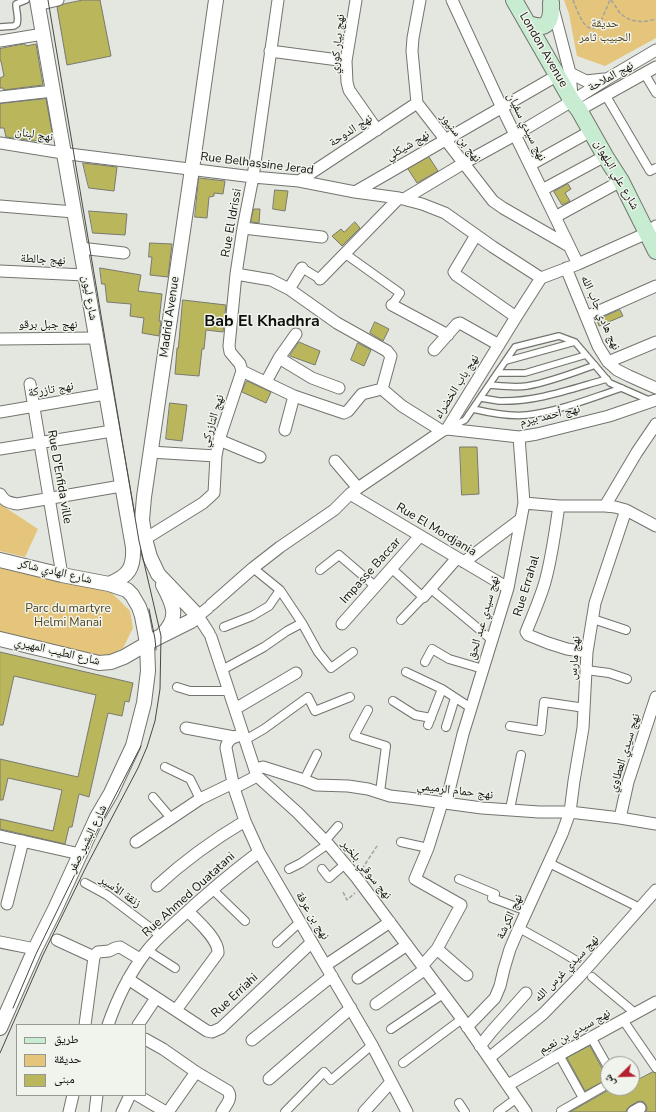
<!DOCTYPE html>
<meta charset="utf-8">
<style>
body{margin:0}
#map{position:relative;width:656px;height:1112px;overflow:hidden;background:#e3e7df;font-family:"Nunito Sans","Noto Naskh Arabic",sans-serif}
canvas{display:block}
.legend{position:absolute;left:16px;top:1024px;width:130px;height:72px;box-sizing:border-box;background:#f0f4ec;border:1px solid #969892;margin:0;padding:5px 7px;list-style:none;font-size:12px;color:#0e0f0c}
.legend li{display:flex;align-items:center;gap:8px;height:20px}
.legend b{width:20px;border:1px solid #969892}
.north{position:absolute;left:600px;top:1056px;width:40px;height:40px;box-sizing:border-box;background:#f0f4ec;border:1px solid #969892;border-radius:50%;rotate:247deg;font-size:11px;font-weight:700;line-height:16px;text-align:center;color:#0e0f0c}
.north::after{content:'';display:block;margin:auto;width:14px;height:18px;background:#b32130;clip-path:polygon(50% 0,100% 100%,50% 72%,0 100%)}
</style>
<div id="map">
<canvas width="656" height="1112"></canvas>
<ul class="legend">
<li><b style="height:5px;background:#c8ecd1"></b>طريق</li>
<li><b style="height:11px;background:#e5c47c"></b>حديقة</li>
<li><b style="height:11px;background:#bab65b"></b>مبنى</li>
</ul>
<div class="north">ش</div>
</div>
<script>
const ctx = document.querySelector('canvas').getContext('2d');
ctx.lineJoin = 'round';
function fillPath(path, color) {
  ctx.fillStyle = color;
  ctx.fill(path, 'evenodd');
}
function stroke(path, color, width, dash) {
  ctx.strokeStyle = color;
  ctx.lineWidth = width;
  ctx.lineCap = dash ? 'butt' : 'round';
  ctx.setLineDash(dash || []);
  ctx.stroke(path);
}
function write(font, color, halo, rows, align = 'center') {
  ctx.font = font + ' "Nunito Sans","Noto Naskh Arabic",sans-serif';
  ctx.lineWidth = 3;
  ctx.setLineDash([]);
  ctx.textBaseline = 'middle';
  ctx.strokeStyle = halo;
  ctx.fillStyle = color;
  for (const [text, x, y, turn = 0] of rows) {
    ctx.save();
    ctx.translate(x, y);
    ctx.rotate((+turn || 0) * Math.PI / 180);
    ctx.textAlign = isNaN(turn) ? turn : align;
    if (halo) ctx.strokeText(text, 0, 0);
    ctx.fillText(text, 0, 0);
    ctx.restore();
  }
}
fillPath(new Path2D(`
 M564,0H656V38L605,66L577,56L569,14Z
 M0,504L38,529L25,557L0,551Z
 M0,566L112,593L130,611L133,628L123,648L105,658L0,632Z`), '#e5c47c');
const building = new Path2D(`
 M83,0H100L111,56L67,65L57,7L64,4Z
 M25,44L26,46L36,44L43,85L4,90L3,88H0V78L4,76L1,61H0V49Z
 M46,99L53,138L34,141L6,137L4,128H0V104Z
 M429,157L438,171L417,183L408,169Z
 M83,163L117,167L114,191L89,188Z
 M199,178L225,181L223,194L214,193V196L209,197L207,218L195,217Z
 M568,184L571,189L565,193L570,201L562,205L554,192Z
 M275,190L288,191L285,211L273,209Z
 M254,209H260L259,223L251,222Z
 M89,211L127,214L125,235L93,233Z
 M355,222L360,228L342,246L332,236L341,229L344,232Z
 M150,243L172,244L168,277L150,275L152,257H149Z
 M100,268L141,275L138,291L162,294L159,321H161L159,336L142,333L144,318L130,316L131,304L107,302L105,284H102Z
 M183,300L226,305L223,332L206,330L204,349H202L199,376L175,374L177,348H178Z
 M620,310L623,316L599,326L597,320Z
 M375,322L389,329L383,341L370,333Z
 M299,342L320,351L315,365L290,356Z
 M358,343L371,350L364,366L351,360Z
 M247,381L271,392L266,403L242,392Z
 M170,403L187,405L182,441L166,439Z
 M460,447H477L479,494L462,495Z
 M0,652L133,683L129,702L125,701L122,716L108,713L89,797L79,794L72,827H69L65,844L0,829V819L53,831L62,790L8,778L3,800H0V759L78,777L96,695L14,676L3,725H0Z
 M590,1046L603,1070L608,1072V1079L585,1091L567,1058Z
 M653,1072L656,1073V1112H646L647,1108L646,1105L644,1102L640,1101L637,1102L630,1106L627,1109L626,1112H570L612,1088H632V1083Z`);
fillPath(building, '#bab65b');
stroke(building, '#797971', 1);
const service = new Path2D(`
 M0,27L14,26L17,24C19,17 16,11 16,4L26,0
 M506,361L575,342
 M498,373H525L586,355
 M489,385C501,386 515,388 527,386C550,382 573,373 595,365
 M481,398C487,399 493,400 499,401C537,402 571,389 607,379
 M473,409C490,413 509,417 527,415C560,411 591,398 622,388
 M451,427L465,420L515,347L559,336L575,342L610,383L651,401`);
const pedestrian = new Path2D(`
 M644,73L656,93
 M606,96L650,171L656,168
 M344,253L400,293L392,305
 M302,268L320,279
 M253,568L280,590L302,623L318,652L331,668L353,652
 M391,568L423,597L401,620
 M320,570L339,555L375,586
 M431,589L492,640
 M593,619L626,630
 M224,627L252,616L269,606L280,590
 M425,662L432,649L449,659L483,669
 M222,670L264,647L287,631L302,623
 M586,670L609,673L627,679
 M406,672L442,689L471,708
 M177,687L190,691H229
 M393,701L415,715L431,718
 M368,710L354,736L386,746L380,792
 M428,725L442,689
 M510,726L541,731L544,702L585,708
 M446,727L455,698
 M245,740L264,729L308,697L315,711L350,697
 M165,767L190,779L200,799
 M304,780L317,754
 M153,797L171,818
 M510,809L521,755
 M325,841L338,826
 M401,842L428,848
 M549,863L640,908
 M289,869L301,863L328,844
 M322,869L329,878L345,864
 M459,879L495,894L492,898L527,911
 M85,883L107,895L161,936
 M212,889L245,921
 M519,928L555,948L575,960
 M277,943L300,922
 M147,950L175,968
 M592,977L635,1013
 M623,1020L656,1068
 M391,1029L443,994
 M591,1037L608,1067
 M559,1055L583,1098
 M403,1063L462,1019
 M459,1103L465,1112
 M561,1111L608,1084
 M285,1112L324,1072L331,1080L372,1045
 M498,1112L517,1098`);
const minor = new Path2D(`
 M356,0L346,61L347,82L349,90L377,130
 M420,0L413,38L412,51L417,103L493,201L503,208L569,246
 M452,0L502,108L578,264
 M37,5L58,0
 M553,8L570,73L572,96
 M0,41L43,34
 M270,51L346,61
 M570,73L586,81L604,79
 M0,97L53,91
 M579,110L656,67
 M0,143L69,154L253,177L299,181L355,192L399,198L422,204L445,213L493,247L541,278
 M530,165L591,131
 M299,181L417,103
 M542,190L605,156
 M355,192L558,75
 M404,199L464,163L515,135L572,101L607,79L656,50
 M0,206L74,212
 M555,217L621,181
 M243,228L322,237
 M476,235L454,272L456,275L516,317
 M80,248L124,253
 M566,268L598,346L608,362L617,370L629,376L656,388
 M0,271L85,275
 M236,274L271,280L289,289L302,268
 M320,279L399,198
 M289,289L337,323L387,351L391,356L382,389L402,406L442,431
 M392,305L448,335
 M586,317L656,286
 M0,339L96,338
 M434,350L457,324L460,323L499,345
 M279,358L312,378L339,388
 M608,362L656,342
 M242,371L294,396L344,413L348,411L362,394L382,389
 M266,382L279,358L296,334
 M30,384L62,575
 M0,412L105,394
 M447,429L519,437L537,434L609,416L656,400
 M285,430L294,396
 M219,440L260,457
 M0,449L112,431
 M150,452L216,456
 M335,461L358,488
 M0,494C5,502 8,502 17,504L121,486
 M350,494L508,588
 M524,503L559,506H605L615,507L626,510L656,526
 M559,506C555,531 552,557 545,582C540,599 533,615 526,632L528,635L548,643L567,649L587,652
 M605,506L637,452L656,424
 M145,539L203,503L214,493L216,456L219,440L242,371L240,364L230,352L229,346L236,274L243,228L253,177L278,0
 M464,562L521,519
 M423,597L457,558
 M211,605L253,568L280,547L334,510L350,494L358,488L442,431L447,429L516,317L541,278L578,264L647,233L656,226
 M208,608L198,616L209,633
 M342,624L420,536
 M211,637L257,776L298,813L328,844L356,877L462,1019L526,1112
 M235,709L296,673
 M186,728L234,737
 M243,734C235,737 227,738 226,748L234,788L245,821L259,852L372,1045L407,1112
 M255,769L263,767L304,780L316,785L348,786L368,789L390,796L408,798L482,808L539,812H570L620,818L656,824
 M234,788L257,776
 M446,803L463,734L508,588L524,503L519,437
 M620,818L628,782L656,697
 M0,836L80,854
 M136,842L200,799L233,783
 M157,886C184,861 213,840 245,821
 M7,904L23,841
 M57,940L94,957
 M0,942L35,949
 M437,949L467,975
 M326,965L390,922
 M422,966L437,949L461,905L415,879L428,848L442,803
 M358,978L407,945
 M128,979L207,1031L212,1032L221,1028L312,942
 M376,1004L424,970
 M176,1010L218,953C219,939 197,921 188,911
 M85,1025L94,957L96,954L98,952L109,951L115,948L120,947L140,959
 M108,1025C117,999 129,974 146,952C155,940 167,930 178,920C204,896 231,873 259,852
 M138,1025L156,998
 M467,1027L495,998L500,986L504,969L510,949L519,928L562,834L570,812L574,781L583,728L587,652L595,603L626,510
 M145,1039L163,1049L196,1072L228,1091C233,1098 226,1105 222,1112
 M252,1040L332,976
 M480,1046L492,1031L526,993
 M489,1058L543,1014L578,978L656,890
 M269,1079L351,1008
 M508,1085L559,1055L656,1002
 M137,1095L166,1112
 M69,1112L73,1095
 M95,1112L97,1095
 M122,1112L130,1095
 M168,1112L196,1072
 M364,1112L391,1082
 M633,1112L640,1108`);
const tertiary = new Path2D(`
 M37,0L133,547C134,568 129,576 109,584
 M0,560L62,575L109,584L127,590L132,595L139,607L142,616L147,643L148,671L144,703L133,746L111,793L97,817L55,909L35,949L0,1028
 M163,634C180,617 173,604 163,585
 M0,639L99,663L111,662L124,657L155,639L191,621L198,616L158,574L150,557L145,539L142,520L144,497L192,169L216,0`);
const secondary = new Path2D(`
 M514,0L572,101L579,110L605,156L621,181L656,251
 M527,23C547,32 552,22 551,3`);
stroke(service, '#72756e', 8);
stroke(pedestrian, '#72756e', 10);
stroke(minor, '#72756e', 13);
stroke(tertiary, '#72756e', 16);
stroke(secondary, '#72756e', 18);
stroke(new Path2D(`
 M573,0C577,9 586,41 600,23L610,0
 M611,0C614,4 617,9 620,13C631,23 643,23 656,19
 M362,869L377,846
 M343,892L347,900L355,893`), '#a1a49e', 1.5, [4, 2]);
stroke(service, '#fff', 5.5);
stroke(pedestrian, '#fff', 8);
stroke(minor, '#fff', 11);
stroke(tertiary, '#fff', 14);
stroke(secondary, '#c8ecd1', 16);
stroke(new Path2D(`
 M149,609L155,639L156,650
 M13,1008L36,954L81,862L141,746
 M0,1053L43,955L87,865L138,768L147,747L155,721L160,689L161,636L139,541L48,0`), '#474944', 1);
write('12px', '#53431e', '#f0f4ec', [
 ["حديقة",605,24],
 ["الحبيب ثامر",605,38],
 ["Parc du martyre",68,609],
 ["Helmi Manai",68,623]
]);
write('12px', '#0e0f0c', '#f0f4ec', [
 ["نهج بيار كوري",338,44,-84],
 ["London Avenue",543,50,60],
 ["نهج الملاحة",611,77,-29],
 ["نهج سيدي سفيان",526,127,64],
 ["نهج الدوحة",351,131,-33],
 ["نهج لبنان",34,135,9],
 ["نهج بن سنيور",460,138,52],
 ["نهج شيكلي",408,146,-30],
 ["Rue Belhassine Jerad",257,164,7],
 ["شارع علي البلهوان",616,175,60],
 ["Rue El Idrissi",232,223,-80],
 ["نهج جالطة",43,260,3],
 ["شارع ليون",89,298,80],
 ["نهج هادي جاب الله",600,313,66],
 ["Madrid Avenue",170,317,-82],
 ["نهج جبل برقو",48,325],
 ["نهج باب الخضراء",457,387,-58],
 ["نهج تازركة",51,390,-9],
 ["نهج أحمد بيرم",550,416,-13],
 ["نهج التازركي",213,421,-73],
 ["Rue D'Enfida ville",59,477,80],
 ["Rue El Mordjania",436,530,31],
 ["Impasse Baccar",371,571,-48],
 ["شارع الهادي شاكر",55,572,13],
 ["Rue Errahal",527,586,-73],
 ["نهج سيدي عبد الحق",484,618,-74],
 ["شارع الطيب المهيري",57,652,13],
 ["نهج مارس",575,658,-85],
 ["نهج سيدي العطاوي",625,753,-73],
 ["نهج حمام الرميمي",455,791,7],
 ["شارع البشير صفر",88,839,-64],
 ["نهج سوقي بلخير",366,870,51],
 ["زنقة الأسير",120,892,34],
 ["Rue Ahmed Ouatatani",189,895,-42],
 ["نهج بن عرفة",312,916,59],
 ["نهج الكرشة",510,917,-66],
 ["نهج سيدي غرس الله",567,969,-46],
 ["Rue Erriahi",235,996,-43],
 ["نهج سيدي بن نعيم",575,1032,-29]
]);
write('bold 16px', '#0e0f0c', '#f0f4ec', [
 ["Bab El Khadhra",262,322]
]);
</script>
